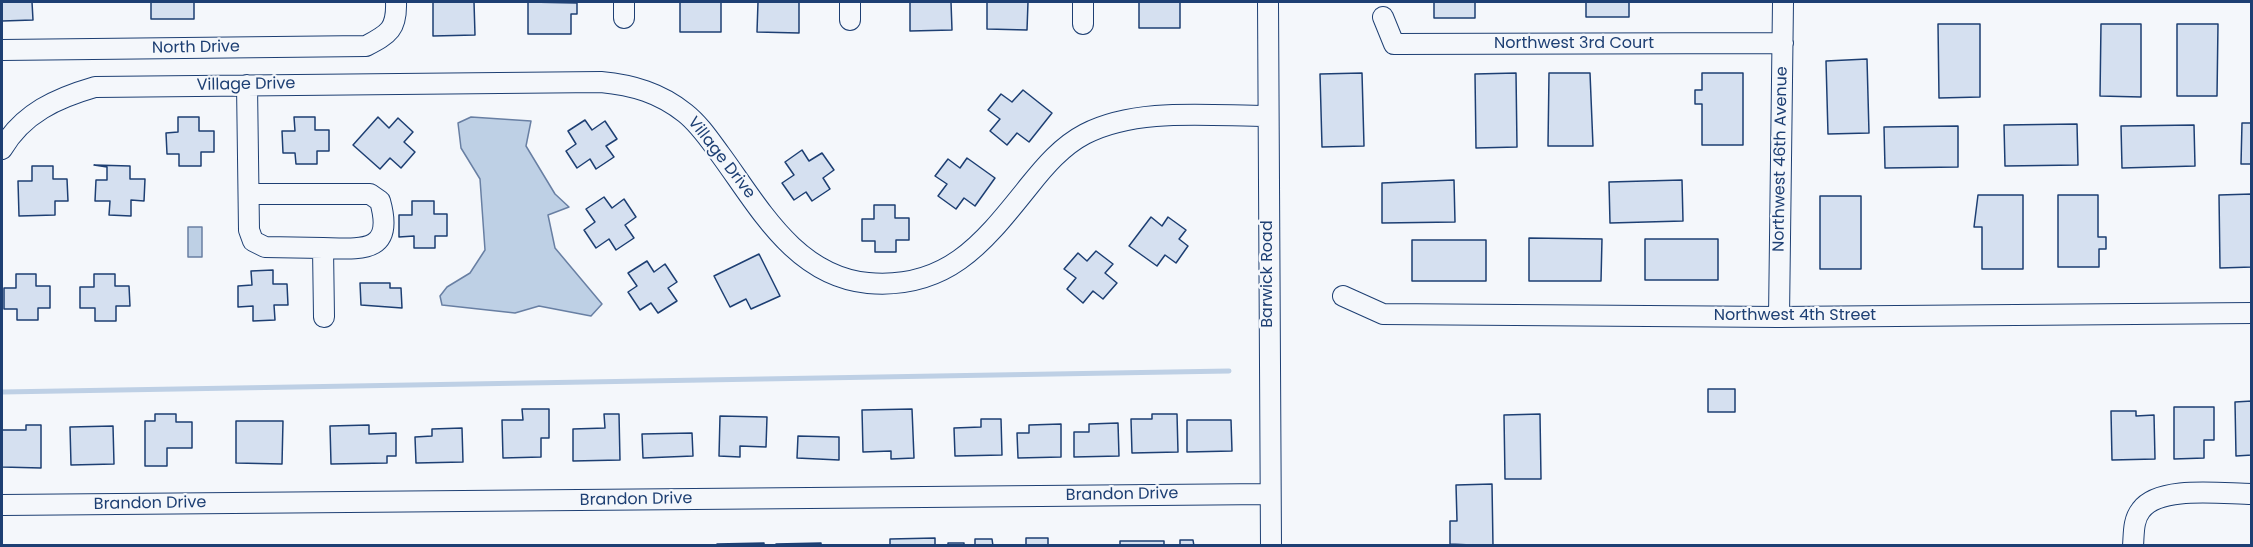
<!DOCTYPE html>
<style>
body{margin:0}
#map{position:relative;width:2253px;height:547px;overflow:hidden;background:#f4f7fb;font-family:Poppins,sans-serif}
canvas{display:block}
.frame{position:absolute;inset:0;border:3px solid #1d3f73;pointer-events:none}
</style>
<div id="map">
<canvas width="2253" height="547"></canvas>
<div class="frame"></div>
</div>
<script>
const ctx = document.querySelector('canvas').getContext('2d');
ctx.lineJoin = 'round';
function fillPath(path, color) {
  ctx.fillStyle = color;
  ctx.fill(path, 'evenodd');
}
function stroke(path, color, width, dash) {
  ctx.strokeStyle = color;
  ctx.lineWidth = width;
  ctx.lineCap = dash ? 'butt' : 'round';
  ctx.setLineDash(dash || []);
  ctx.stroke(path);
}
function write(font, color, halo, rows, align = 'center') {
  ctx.font = font + ' Poppins,sans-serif';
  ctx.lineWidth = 4.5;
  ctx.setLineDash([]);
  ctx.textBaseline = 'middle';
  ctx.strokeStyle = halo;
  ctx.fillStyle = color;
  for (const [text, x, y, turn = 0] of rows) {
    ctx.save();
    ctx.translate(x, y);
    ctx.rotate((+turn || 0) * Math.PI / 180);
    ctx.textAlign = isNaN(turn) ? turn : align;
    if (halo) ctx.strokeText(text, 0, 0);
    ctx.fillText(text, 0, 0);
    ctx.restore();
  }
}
const water = new Path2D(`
 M471,117L531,121L526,146L555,194L569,207L548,215L555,248L602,304L591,316L539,306L515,313L442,305L440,296L447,287L470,273L485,250L480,179L461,148L458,123Z
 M188,227H202V257H188Z`);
fillPath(water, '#bed0e5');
stroke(water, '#687fa3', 1.5);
stroke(new Path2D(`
 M2,392L1229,371`), '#bed0e5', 5);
const building = new Path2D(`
 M2,2H32L33,20L2,21Z
 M151,2H194V19H151Z
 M433,2H474L475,35L433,36Z
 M528,2L577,3V14H571V34H528Z
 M680,2H721V32H680Z
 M758,2H799V33L757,32Z
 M910,2H951L952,30L910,31Z
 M987,2H1028L1027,30L987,29Z
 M1139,2H1180V28H1139Z
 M1434,2H1475V18H1434Z
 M1586,2H1629V17H1586Z
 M1938,24H1980V97L1939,98Z
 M2101,24H2141V97L2100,96Z
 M2177,24H2218L2217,96H2177Z
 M1867,59L1869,133L1828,134L1826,61Z
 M1362,73L1364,146L1322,147L1320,74Z
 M1516,73L1517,147L1476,148L1475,74Z
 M1549,73H1590L1593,146H1548Z
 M1702,73H1743V145H1702V104H1695V90H1702Z
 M1023,90L1052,113L1029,142L1017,133L1007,145L990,131L1000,119L988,110L1001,94L1012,102Z
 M178,117H199V131H214V152H201V166H179V154H167L166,133L178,132Z
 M294,117H315V130H329V151H317V164H296L295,153H283L282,131H295Z
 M378,117L389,128L398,118L413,132L404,142L415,152L401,168L390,158L380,169L353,145Z
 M585,120L592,130L605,121L617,139L606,146L614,157L596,169L590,159L577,168L566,151L576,144L568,131Z
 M2242,123H2252V164H2241Z
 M2077,124L2078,165L2005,166L2004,125Z
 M2194,125L2195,166L2122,168L2121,126Z
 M1958,126V167L1885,168L1884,127Z
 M802,150L809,161L822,153L834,170L823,178L830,189L812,201L806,192L794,200L782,183L794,175L785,162Z
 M967,158L995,178L975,206L964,198L956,209L938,196L947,184L935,176L948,159L960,168Z
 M94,165L130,166V179H145L144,201L131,200V216L109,215L110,201H95L96,180H107V167Z
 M32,166H53V179H67L68,201H55V215L19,216L18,181H32Z
 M1454,180L1455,222L1382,223V183Z
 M1682,180L1683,221L1610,223L1609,182Z
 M2252,194V267L2220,268L2219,195Z
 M1978,195H2023V269H1982V227H1974Z
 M2058,195H2098V237H2106V249H2099V267H2058Z
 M1820,196H1861V269H1820Z
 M604,197L612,208L624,199L636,217L625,225L634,238L616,250L609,239L596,248L584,230L595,222L586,209Z
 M412,201H434V214H447V236H435V248H414V236L399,237V215H412Z
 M874,205H895V218H909V240H896V252H875V241H862V219H874Z
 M1151,217L1162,226L1168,217L1186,230L1179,239L1188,246L1176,263L1165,255L1157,266L1129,246Z
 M1529,238L1602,239L1601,281H1529Z
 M1645,239H1718V280H1645Z
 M1412,240H1486V281H1412Z
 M1096,251L1113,264L1105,273L1117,283L1103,299L1093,291L1083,303L1067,289L1076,278L1064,269L1078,253L1087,261Z
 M759,254L780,296L751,309L746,299L730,307L714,276Z
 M647,261L654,272L665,264L677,282L668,288L677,301L658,313L651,303L640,310L628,292L637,286L628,273Z
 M273,270V284H287L288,305H274L275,320L253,321V306L238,307V286L252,285L251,271Z
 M16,274H36V286H50V308H38V320H17V309H4V288H16Z
 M94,274H115V286H129L130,306H116V321H95V308H80V287H94Z
 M360,283H390V288H401L402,308L361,305Z
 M1708,389H1735V412H1708Z
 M2252,401V455L2236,456L2235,402Z
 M2174,407H2214V440H2204V458L2174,459Z
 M522,409H549V438H541V457L503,458L502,420H523Z
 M912,409L914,458L891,459V451L863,452L862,410Z
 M2111,411H2136V416L2154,415L2155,459L2112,460Z
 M155,414H176V422H192V448H167V466H145V421H155Z
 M604,414H619L620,460L573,461V429L605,428Z
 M1152,414H1177L1178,452L1132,453L1131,419H1152Z
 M1540,414L1541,479H1505L1504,415Z
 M720,416L767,417L766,447L740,446V457L719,456Z
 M981,419H1001L1002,455L955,456L954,428L981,427Z
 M1187,420H1231L1232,451L1187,452Z
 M236,421H283L282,464L236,463Z
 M1118,423L1119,456L1074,457V432H1089V424Z
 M1061,424V457L1018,458L1017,433H1029V425Z
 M26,425H41V468L2,467V430H26Z
 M369,425V434L396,433V456H387V463L331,464L330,426Z
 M113,426L114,464L71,465L70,427Z
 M462,428L463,462L416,463L415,437L432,436V429Z
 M692,433L693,456L643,458L642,434Z
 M798,436L839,437V460L797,458Z
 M1492,484L1493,546L1450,544V521H1457L1456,485Z
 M935,538V546H890V539Z
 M1026,538H1048V546H1026Z
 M975,539H992L993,546H975Z
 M1180,540H1193L1194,546H1180Z
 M1120,541H1164V546H1120Z
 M764,543V546H717V544Z
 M821,543V546H776V544Z
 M948,543H964V546H948Z`);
fillPath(building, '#d5e0f0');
stroke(building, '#1d3f73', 1.5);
const minor = new Path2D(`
 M624,2V18
 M850,2V20
 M1083,2V24
 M1268,2L1271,546
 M1383,17L1394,44L1783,43
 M2,50L366,46C389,34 397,29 396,2
 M247,85L249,230L253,241L265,247L323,248L324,317
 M2,149C23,113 57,98 95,87L601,82C633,85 660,93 685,113C699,124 709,139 720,154C759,207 795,276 868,283C948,290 984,242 1029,186C1045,166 1062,146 1085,134C1137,107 1210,116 1268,116
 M249,194H370L380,201C395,254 361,249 323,248
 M1343,296L1383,314L1779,317L2252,313
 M1779,317L1783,2
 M2,505L1270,494
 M2133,546C2134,533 2133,520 2141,510C2159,485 2223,494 2252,494`);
stroke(minor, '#1d3f73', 22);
stroke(minor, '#f4f7fb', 20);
write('16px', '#1d3f73', '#f4f7fb', [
 ["Northwest 3rd Court",1574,44],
 ["North Drive",196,48,-1],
 ["Village Drive",246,85,-1],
 ["Village Drive",721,158,52],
 ["Northwest 46th Avenue",1781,159,-89],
 ["Barwick Road",1268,274,-90],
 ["Northwest 4th Street",1795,316],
 ["Brandon Drive",1122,495,-1],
 ["Brandon Drive",636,500,-1],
 ["Brandon Drive",150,504,-1]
]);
</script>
